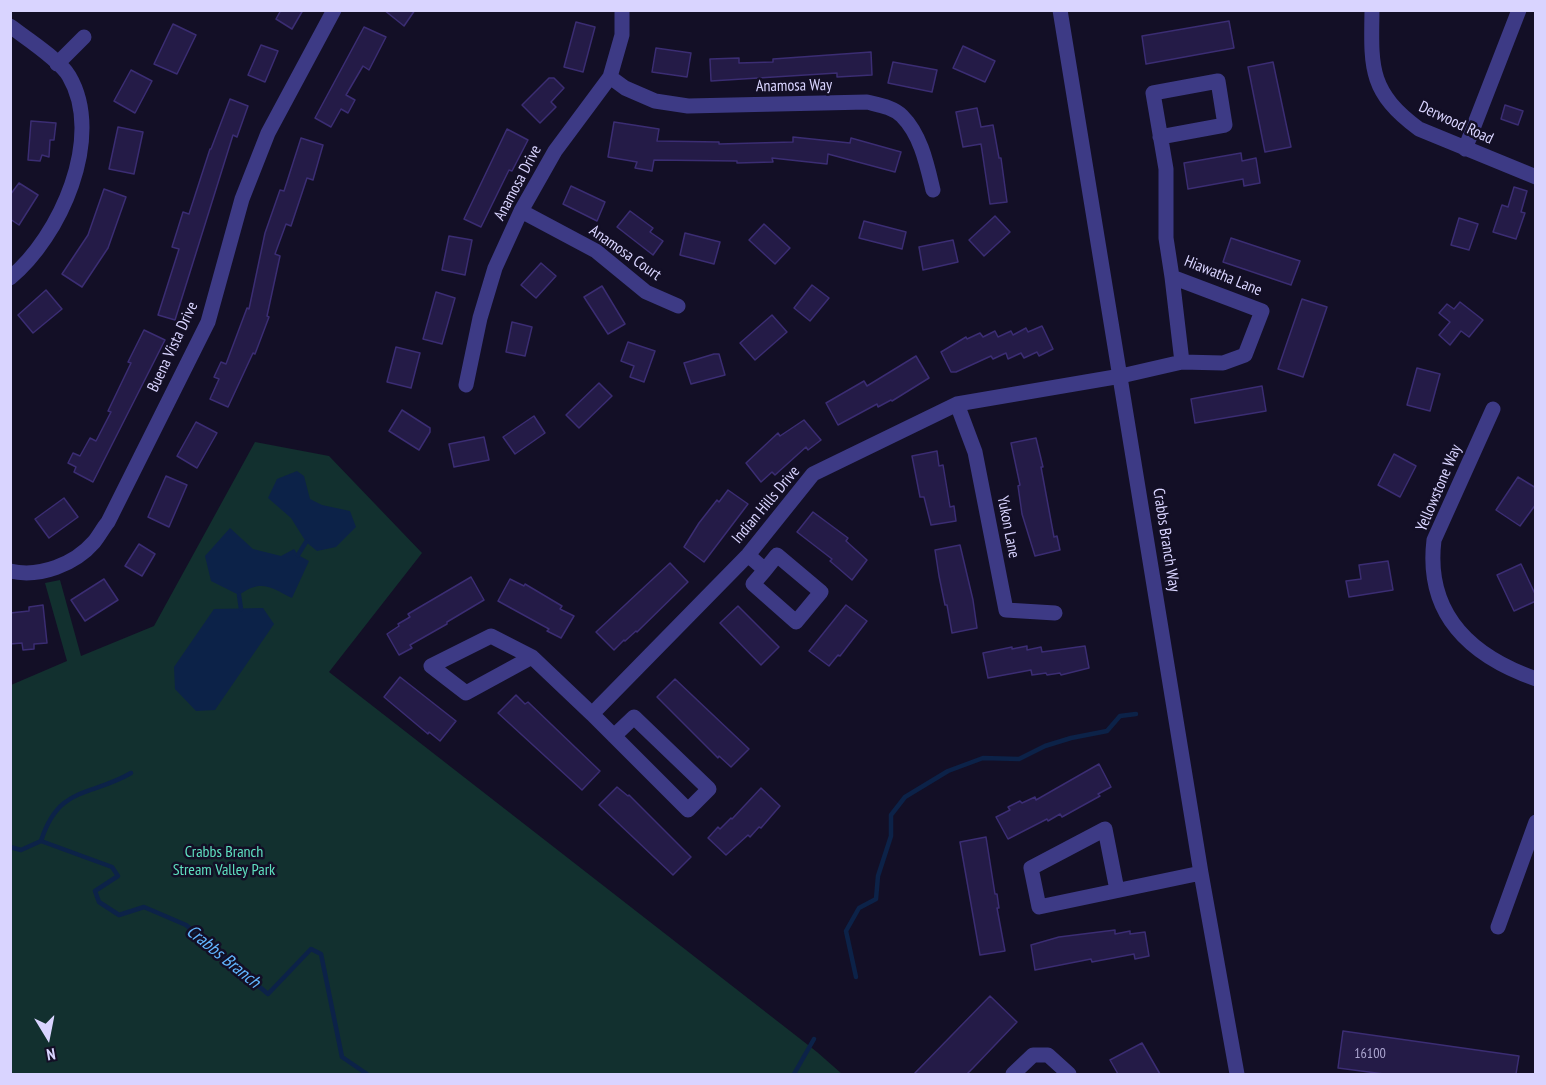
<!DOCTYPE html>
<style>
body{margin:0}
#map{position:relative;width:1546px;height:1085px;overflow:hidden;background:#130f26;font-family:"PT Sans Narrow",sans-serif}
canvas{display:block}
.frame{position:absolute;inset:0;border:12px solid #d9d4ff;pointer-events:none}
.north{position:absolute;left:18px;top:1007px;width:60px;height:60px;-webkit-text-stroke:4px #130f26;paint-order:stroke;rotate:170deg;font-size:16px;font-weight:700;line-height:24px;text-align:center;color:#d9d4ff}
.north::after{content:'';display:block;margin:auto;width:21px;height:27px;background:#d9d4ff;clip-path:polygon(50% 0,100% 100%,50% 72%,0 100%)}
</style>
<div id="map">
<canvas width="1546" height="1085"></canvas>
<div class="frame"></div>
<div class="north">N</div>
</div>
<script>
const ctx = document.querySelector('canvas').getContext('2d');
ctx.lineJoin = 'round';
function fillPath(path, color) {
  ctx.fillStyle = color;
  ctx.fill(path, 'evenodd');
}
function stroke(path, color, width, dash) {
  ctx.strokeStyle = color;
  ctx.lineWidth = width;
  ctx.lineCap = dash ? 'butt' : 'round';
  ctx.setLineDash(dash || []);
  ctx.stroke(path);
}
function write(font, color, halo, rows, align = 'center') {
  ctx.font = font + ' "PT Sans Narrow",sans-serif';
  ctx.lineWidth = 5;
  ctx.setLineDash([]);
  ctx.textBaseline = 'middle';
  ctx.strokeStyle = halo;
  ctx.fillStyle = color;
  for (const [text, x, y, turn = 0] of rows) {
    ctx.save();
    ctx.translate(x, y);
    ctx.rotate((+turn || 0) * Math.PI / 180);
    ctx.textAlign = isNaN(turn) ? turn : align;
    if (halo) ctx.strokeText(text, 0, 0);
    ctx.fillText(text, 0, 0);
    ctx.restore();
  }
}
fillPath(new Path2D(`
 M255,442L329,456L422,553L329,672L817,1052L842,1074H11V685L67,661L45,583L60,580L81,656L154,626Z`), '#12302f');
fillPath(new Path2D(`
 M297,471L304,476L310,499L322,505L350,511L356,527L336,547L317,551L306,542L291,518L268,498L277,479Z
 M230,528L253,549L281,556L294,549L298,555L309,561L292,598C270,587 261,579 239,595L211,581L205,556Z
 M263,608L274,624L215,710L196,711L175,689L174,667L214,609Z`), '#0c2248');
stroke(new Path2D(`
 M298,555L306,542
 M239,595L241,609
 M41,841C59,785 90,797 131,773
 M10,847L21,850L41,841L112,867L118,876L95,891L99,902L119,915L144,907L186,925L268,994L311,949L321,954L342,1057L367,1074
 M856,977L846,931L859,908L876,899L878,876L891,836V815L905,797L948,771L983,758L1019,759L1045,746L1071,738L1107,731L1120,716L1136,714
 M794,1074L814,1039`), '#0c2248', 4.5);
const building = new Path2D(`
 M281,10H303L292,29L276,19Z
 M384,10H415L404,26Z
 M1229,21L1234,48L1146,64L1142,36Z
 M576,22L595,27L583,72L564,67Z
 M173,24L196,35L177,74L154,64Z
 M364,27L386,37L369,70L363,66L346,95L355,100L348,113L341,109L331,127L315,118Z
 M261,45L278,51L265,82L248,75Z
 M963,46L995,61L985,82L953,68Z
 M656,48L691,53L687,77L652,72Z
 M871,52L872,75L837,77V73L711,81L710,59L739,58V63L773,62V59Z
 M893,62L937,70L932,92L888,83Z
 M1273,62L1291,147L1265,152L1248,67Z
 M131,70L152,81L135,113L114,101Z
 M549,78H554L564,88L551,102L556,107L540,123L522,105Z
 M230,99L248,106L237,137L233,135L175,320L158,315L179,249L172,247L183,212L189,214L210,149H211Z
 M1505,105L1523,111L1518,125L1501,119Z
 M977,108L981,127L993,125L999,158H1001L1007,202L990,204L981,144L963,147L956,112Z
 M31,121L56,123L54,140H50L49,157L42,155L40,161L28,160Z
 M614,122L659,129L657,141L719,142V144L793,142V137L850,143L851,138L901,152L895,172L828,154L827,164L772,158L773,162L737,163V161L654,160L652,171L635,168L637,162L608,157Z
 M118,127L143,132L134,174L109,169Z
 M507,129L528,140L512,171L509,170L481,227L464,219Z
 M301,138L323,145L313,180L307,178L291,226L286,224L275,254L280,256L267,316L269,317L255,354L253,353L228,407L210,399L219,379L214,377L221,362L226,364L247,308L249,309L265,233L280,190L284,191Z
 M1241,153L1242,161L1256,158L1260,183L1244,186L1243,179L1188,189L1184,163Z
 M19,183L38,195L19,225L10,219V195Z
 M571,186L605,202L597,221L563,204Z
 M1514,187L1527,191L1521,212L1525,213L1516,239L1493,232L1502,205L1508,207Z
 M104,189L126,197L108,248L82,287L62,274L88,235Z
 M630,211L653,228L650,232L663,241L653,255L617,227Z
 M995,216L1010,232L984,256L969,240Z
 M1459,218L1478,224L1469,250L1451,245Z
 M864,221L906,232L902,249L859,238Z
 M764,224L790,248L775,264L749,240Z
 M685,233L720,242L714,264L680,255Z
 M449,236L472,240L465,275L442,270Z
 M1231,238L1300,261L1291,285L1223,262Z
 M953,240L958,262L923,270L919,247Z
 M541,263L556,276L536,298L521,285Z
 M812,285L829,298L810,321L794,308Z
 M602,286L625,324L608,334L584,297Z
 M46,290L62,309L33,333L18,315Z
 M436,292L455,298L442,344L423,339Z
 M1302,299L1327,307L1303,377L1278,369Z
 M1460,302L1483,320L1469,337L1461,331L1450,345L1439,335L1450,322L1439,313L1447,304L1454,309Z
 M772,315L787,332L755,360L740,343Z
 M512,322L532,327L525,356L506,352Z
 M1042,326L1053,349L1039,356L1037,352L1024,358L1021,353L1008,359L1006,353L993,359L991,356L956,372H951L941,352L966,337L967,339L980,333L983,337L995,331L998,337L1011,331L1013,335L1026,328L1028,332Z
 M144,330L165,340L93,482L74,472L76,467L68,463L73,453L80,456L90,438L96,441L111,412L108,411L131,363L128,362Z
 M628,342L655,351L644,382L630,377L634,366L621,361Z
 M396,347L420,353L411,388L387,382Z
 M714,354H719L725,375L691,384L684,363Z
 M916,356L929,378L892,401L891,400L878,407L877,404L838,425L826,403L864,381L867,386Z
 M1417,368L1440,374L1430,411L1407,405Z
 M599,383L612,396L579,428L566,415Z
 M1262,386L1266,411L1195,423L1191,399Z
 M402,410L430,428V432L419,450L389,431Z
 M534,416L545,433L515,454L503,437Z
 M804,420L821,440L808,450L806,447L775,475L772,472L761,482L746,463L778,433L780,436Z
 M196,422L217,433L197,468L177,456Z
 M484,437L489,460L454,467L449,444Z
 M1036,438L1043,467H1041L1054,537L1057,536L1060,550L1035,556L1022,514L1018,486L1020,485L1011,443Z
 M937,451L939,466L943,465L950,507L954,506L956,521L931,525L924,497H920L912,456Z
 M1394,454L1416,466L1400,497L1378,485Z
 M166,476L187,485L169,527L148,517Z
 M1518,477L1536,488V504L1520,526L1496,510Z
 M728,490L748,504L704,562L684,547L699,523L717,500L719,502Z
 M64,498L78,517L49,538L35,519Z
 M813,512L848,538L846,541L867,560L852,580L830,561L832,559L797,532Z
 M139,544L155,554L142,576L125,566Z
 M960,545L973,600L977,628L952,633L947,605H945L939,576L935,550Z
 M1388,561L1393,590L1349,597L1346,581L1361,579L1359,565Z
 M670,563L688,582L637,632L636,631L625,641L624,640L614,650L596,632Z
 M1521,564L1536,596V601L1514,611L1497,575Z
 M471,577L484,600L447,622V624L410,645L412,648L399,655L387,634L399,626L398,624L410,617L408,614Z
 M104,579L118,600L85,621L71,600Z
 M510,579L524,586L525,584L562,606L560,609L574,616L561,638L547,631L549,629L498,601Z
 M43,605L47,643L34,644V649L23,650L22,643L10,644V613L29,611V607Z
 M846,605L867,621L840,656L838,655L829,666L809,651Z
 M738,606L779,647L761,665L720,623Z
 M1027,646V650L1041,647L1042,652L1085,646L1089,668L1061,675L1060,673L1047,675L1046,673L1032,675L1031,670L988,678L983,653L1012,647V649Z
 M400,677L456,721L440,741L429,732L428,734L384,697Z
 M675,679L749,749L731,767L719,756L718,758L657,697Z
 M516,695L525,704L528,702L600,771L582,790L498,713Z
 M1099,764L1111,787L1098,794L1100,796L1062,817L1060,814L1048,821L1047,819L1008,839L996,817L1010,810L1008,807L1020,801L1022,803L1035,797L1036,800Z
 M617,787L628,796L629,795L691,857L673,875L599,805Z
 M761,788L780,806L761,828L759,827L750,837L748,835L726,855L708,838L718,827L720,829L731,818L732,819Z
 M986,837L995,894H997L999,908H997L1005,951L980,955L960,842Z
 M1115,930V934L1130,931V934L1145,932L1149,956L1135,959L1134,954L1092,962L1091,959L1035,970L1031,945L1059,937Z
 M990,996L1017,1022L973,1068L967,1074H914Z
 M1343,1031L1519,1056L1516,1074H1384L1338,1068Z
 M1142,1043L1160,1074H1118L1110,1060Z`);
fillPath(building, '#241b47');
stroke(building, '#3b2d73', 1.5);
stroke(new Path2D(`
 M1060,10L1201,873L1237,1074
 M1372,10C1371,68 1369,92 1419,129L1536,177
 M10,26C26,38 60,60 69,76C105,137 60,237 10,278
 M57,64L84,37
 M610,77L625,88L655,101L688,106L867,102C879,105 893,107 902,116C921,135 927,165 933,190
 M1465,149L1519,10
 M521,211L596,251L646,292L678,306
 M1172,277L1182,362
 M466,385L480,318L495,268L521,211L555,151L610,77L622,35V10
 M957,404L975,452L1006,610L1055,613
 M1493,409L1434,540C1425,614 1470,656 1536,679
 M748,555L765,570L753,584L796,622L821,592L777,555L765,570
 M10,571C40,578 75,564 94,542C99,536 103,528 108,522L208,322L242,199L268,133L334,10
 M532,657L466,693L431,666L491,636L532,657L592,714L688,810L709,789L634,717L614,736
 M592,714L748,555L813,474L957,404L1121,376L1182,362L1223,363L1245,355L1262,311L1172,277L1166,238V169L1153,93L1218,81L1225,125L1160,137
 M1117,890L1105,829L1031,868L1039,907L1201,873
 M1498,927L1536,822
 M1013,1074L1033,1055H1048L1069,1074`), '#3d3a85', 15);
write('14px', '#aca6d1', null, [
 ["16100",1370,1054]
]);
write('16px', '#d9d4ff', '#130f26', [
 ["Anamosa Way",794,86,-1],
 ["Derwood Road",1456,123,25],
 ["Anamosa Drive",518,183,-62],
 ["Anamosa Court",625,253,35],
 ["Hiawatha Lane",1223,276,22],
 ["Buena Vista Drive",173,347,-65],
 ["Yellowstone Way",1439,488,-67],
 ["Indian Hills Drive",766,505,-50],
 ["Yukon Lane",1008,527,79],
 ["Crabbs Branch Way",1166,540,81]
]);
write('16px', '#5fe0c0', '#130f26', [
 ["Crabbs Branch",224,852],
 ["Stream Valley Park",224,870]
]);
write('italic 18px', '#62b6ff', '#130f26', [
 ["Crabbs Branch",223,957,39]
]);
</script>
